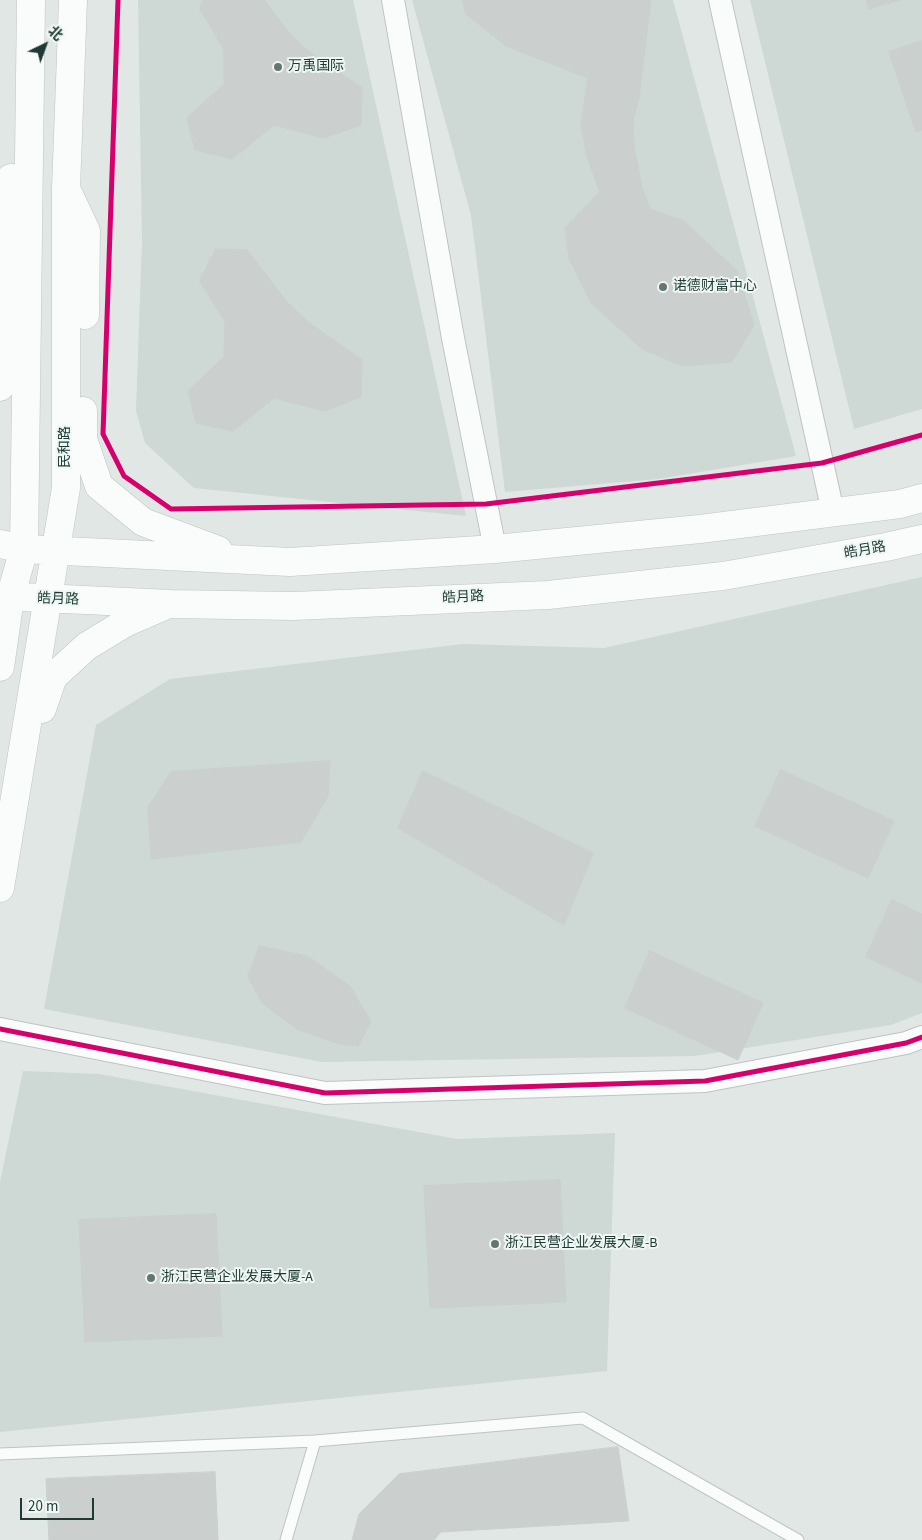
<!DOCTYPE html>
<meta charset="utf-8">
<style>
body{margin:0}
#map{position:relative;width:922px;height:1540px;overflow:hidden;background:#e1e7e5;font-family:"Source Sans 3","Noto Sans SC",sans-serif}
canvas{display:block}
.north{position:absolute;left:20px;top:20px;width:50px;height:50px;-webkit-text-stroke:4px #eef7f3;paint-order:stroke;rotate:42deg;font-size:14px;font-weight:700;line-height:20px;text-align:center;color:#1f3935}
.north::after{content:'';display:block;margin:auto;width:18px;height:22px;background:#1f3935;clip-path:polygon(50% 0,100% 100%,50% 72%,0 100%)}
.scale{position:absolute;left:20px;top:1498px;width:74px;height:22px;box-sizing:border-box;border:2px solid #1f3935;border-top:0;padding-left:6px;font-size:15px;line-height:18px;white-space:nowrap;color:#1f3935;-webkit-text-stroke:4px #eef7f3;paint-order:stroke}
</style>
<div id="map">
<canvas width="922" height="1540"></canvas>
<div class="north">北</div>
<div class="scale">20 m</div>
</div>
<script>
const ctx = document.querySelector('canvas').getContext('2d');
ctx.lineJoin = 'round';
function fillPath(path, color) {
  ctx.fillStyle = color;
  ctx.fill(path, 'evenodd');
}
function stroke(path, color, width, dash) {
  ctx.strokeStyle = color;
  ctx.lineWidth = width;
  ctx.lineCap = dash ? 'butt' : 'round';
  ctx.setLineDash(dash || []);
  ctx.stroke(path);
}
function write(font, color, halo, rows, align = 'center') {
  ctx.font = font + ' "Source Sans 3","Noto Sans SC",sans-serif';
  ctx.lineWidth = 4;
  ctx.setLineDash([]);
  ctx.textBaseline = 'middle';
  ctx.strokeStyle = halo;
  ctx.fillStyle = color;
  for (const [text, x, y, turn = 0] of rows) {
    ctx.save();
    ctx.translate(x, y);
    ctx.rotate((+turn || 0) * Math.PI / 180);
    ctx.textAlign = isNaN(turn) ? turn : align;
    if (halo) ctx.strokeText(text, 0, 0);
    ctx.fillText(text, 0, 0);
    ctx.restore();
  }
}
fillPath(new Path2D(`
 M138,0H353L466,516L194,488L145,443L136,411L142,240Z
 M412,0H673L796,456L658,479L505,492L471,215Z
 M750,0H922V409L854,429Z
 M922,577V1013L891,1025L695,1056L322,1062L44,1009L96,725L170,679L463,644L604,648Z
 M23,1071L99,1074L457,1139L615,1133L607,1371L0,1432V1182Z`), '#ced8d5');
const building = new Path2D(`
 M204,0H264L287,30L307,50L362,88L361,125L324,138L274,125L232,159L195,150L187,118L224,84V50L200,9Z
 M463,0H651L639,98L506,46L466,14Z
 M867,0H900L869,9Z
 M922,41V130L916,132L889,52Z
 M588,79L639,98L633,120L634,146L642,188L650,209L600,192L587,157L581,124Z
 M600,192L684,221L737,271L754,325L732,362L683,366L642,349L591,303L569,258L565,228Z
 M216,249L247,250L287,302L308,322L362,360L361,397L325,411L274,398L233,431L196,423L188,391L224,357L225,322L200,281Z
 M330,761L328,796L301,842L151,859L148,807L171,772Z
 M781,770L894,821L868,878L755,826Z
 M423,771L593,853L564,925L398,828Z
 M892,900L922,914V983L866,957Z
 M260,946L307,956L350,986L371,1022L358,1046L339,1044L297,1029L262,1003L248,976Z
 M650,951L763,1003L738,1060L625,1008Z
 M560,1180L566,1302L430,1308L424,1186Z
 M216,1214L222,1336L85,1342L79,1220Z
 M618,1447L629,1521L441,1532L434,1540H352L359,1514L399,1474Z
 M215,1472L218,1540H49L46,1479Z`);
fillPath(building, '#cbd0cf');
stroke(building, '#c9d0ce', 1);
const service = new Path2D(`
 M0,1454L315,1441
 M286,1540L315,1441L583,1418L798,1540`);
const minor = new Path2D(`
 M393,0L453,338L495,549
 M720,0L833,512
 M0,1029L325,1093L705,1081L906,1043L922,1037`);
const secondary = new Path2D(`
 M69,195L86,231L85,315
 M0,387L6,341L11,178
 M83,411V439L99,486L143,522L218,550
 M0,544L24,549L290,562L495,549L700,529L900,504L922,498
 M0,596L170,604L294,606L548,595L723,576L886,547L922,539
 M0,667L10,598L24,549L31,0
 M42,709L53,677L87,646L125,623L162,607
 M0,888L66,488V189L73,0`);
stroke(service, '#bec4c2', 13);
stroke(minor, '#bec4c2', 24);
stroke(secondary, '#bdc5c2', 29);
stroke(service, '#fafbfb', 11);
stroke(minor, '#fafbfb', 22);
stroke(secondary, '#fafbfb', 28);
stroke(new Path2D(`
 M118,0L103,434L124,476L171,509L486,504L822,463L922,435
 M0,1029L325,1093L705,1081L906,1043L922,1037`), '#d6006c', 5);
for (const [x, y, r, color] of [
 [278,67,5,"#637673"],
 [663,287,5,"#637673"],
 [495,1244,5,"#637673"],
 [151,1278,5,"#637673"]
]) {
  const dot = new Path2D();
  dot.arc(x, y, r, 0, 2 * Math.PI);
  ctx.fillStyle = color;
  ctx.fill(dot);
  stroke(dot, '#eef7f3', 2);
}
write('14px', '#1f3935', '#eef7f3', [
 ["万禹国际",288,67],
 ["诺德财富中心",673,287],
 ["浙江民营企业发展大厦-B",505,1244],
 ["浙江民营企业发展大厦-A",161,1278]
], 'left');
write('14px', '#1f3935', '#eef7f3', [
 ["民和路",66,447,-90],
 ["皓月路",865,551,-10],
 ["皓月路",463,598,-3],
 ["皓月路",58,600,2]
]);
</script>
